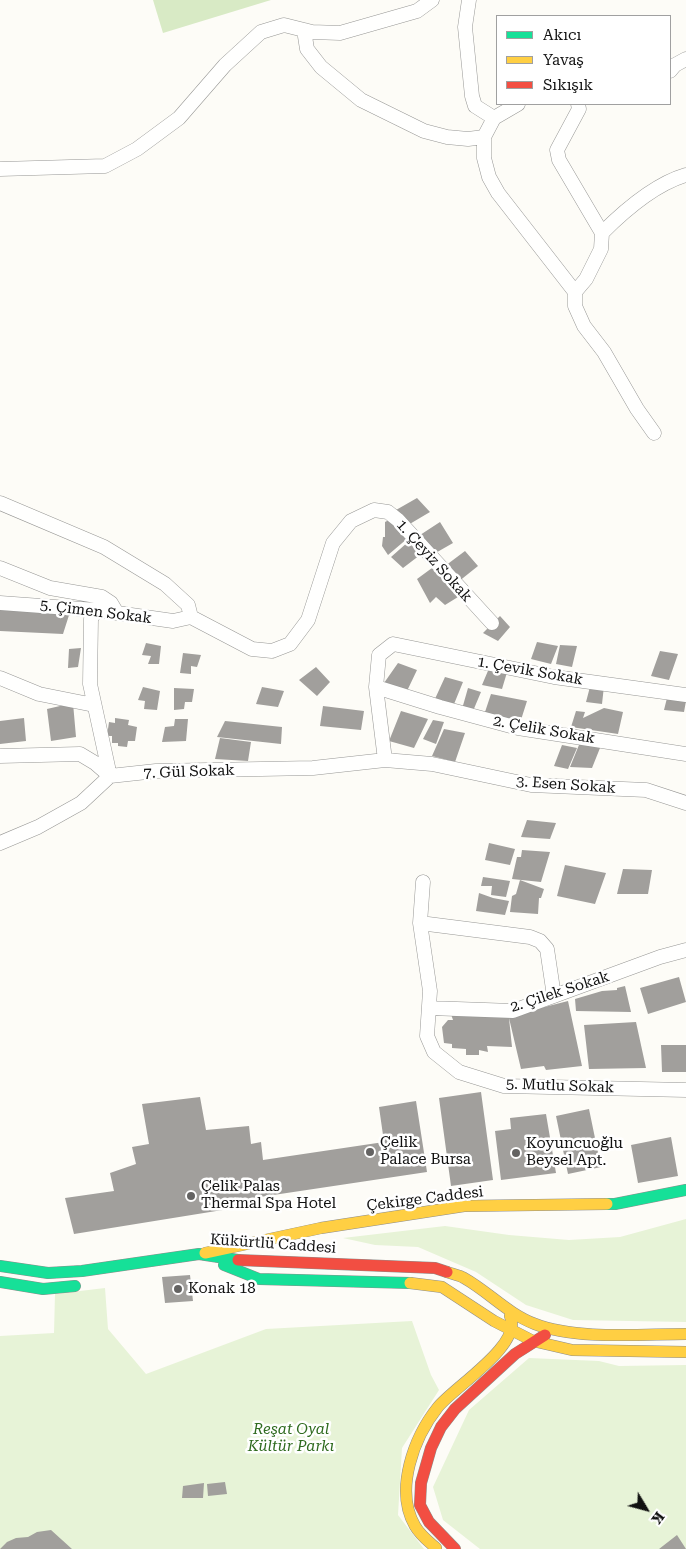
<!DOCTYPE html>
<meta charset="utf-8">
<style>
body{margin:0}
#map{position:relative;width:686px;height:1549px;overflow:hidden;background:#fdfcf7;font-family:"Roboto Serif",serif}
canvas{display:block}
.legend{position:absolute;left:496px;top:15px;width:175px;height:90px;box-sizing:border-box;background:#fff;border:1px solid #a0a0a0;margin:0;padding:6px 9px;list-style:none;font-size:15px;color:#111}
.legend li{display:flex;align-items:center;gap:10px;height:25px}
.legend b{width:25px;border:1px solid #a0a0a0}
.north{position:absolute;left:621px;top:1484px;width:50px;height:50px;-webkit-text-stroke:4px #fff;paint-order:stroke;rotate:127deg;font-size:14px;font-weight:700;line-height:20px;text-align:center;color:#111}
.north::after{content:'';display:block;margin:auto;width:18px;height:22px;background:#111;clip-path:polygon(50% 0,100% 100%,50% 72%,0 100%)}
</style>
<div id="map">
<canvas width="686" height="1549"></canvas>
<ul class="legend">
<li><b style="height:6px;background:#16e098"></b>Akıcı</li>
<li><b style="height:6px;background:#ffcf43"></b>Yavaş</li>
<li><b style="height:6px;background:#f24e42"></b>Sıkışık</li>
</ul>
<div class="north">K</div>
</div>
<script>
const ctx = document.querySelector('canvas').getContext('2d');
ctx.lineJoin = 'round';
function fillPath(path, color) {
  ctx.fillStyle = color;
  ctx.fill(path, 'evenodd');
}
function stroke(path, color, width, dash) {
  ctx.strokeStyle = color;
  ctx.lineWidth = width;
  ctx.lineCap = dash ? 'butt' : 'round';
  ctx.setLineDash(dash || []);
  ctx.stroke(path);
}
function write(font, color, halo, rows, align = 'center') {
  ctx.font = font + ' "Roboto Serif",serif';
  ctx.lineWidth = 5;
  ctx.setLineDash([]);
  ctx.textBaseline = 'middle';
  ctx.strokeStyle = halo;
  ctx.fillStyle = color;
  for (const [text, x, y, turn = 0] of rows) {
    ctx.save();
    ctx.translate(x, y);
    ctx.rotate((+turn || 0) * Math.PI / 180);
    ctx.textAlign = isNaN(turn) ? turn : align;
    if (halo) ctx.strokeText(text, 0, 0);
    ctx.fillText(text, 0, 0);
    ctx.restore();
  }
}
fillPath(new Path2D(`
 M686,1219V1322L573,1320L526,1305L476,1272L418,1247L375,1245L343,1238L445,1226L509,1235L569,1240L620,1237Z
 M105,1288L108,1329L146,1374L266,1329L412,1321L431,1375L439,1390L402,1448L398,1515L424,1549H0V1336L54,1333L55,1294Z
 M529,1358L599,1361L619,1366L686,1365V1549H480L443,1520L433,1487L469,1410Z`), '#e7f3d7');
fillPath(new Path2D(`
 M153,0H271L163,33Z`), '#d8eac5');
fillPath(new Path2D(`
 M417,498L430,512L408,525L396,510Z
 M389,520L408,538L388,555L382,546L383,537H385V522Z
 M440,522L453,543L432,555L417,537Z
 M408,542L420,555L403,568L391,557Z
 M465,551L478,566L458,582L445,566Z
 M432,568L458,597L445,605L436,597L430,603L417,579Z
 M0,607L70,612L63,634L0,631Z
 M500,616L510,627L498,641L483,633Z
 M537,642L558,646L551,664L531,659Z
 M146,643L161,646L159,664H148L151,656L142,655Z
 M560,645L577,646L572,667L556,664Z
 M81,648L78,667L68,668L69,649Z
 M660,651L678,654L669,680L651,676Z
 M183,653L201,655L197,667L191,666V674L180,673Z
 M398,663L417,670L407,691L384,683Z
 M490,666L508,669L502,689L482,685Z
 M316,667L330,682L317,696L299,680Z
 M445,677L463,682L452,709L434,701Z
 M591,683L604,686L602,704L586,702Z
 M143,687L160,691L157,710L144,709L145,701L138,700Z
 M262,687L284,691L278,707L256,704Z
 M174,688L194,689L192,702H185L184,709L174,710Z
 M468,688L481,692L473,711L462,709Z
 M491,694L527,701L520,723L484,715Z
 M668,694L686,701L684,712L664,710Z
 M73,703L76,737L51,741L47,709Z
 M323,706L364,711L361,730L320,726Z
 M604,708L623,712L618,734L571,727L576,711L585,712L583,718Z
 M401,711L428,719L414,748L389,741Z
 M24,718L26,741L0,744V721Z
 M115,718L129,720L128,725L137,727L135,741H128L127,747L118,746V743H112V736H107L109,722L115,723Z
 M175,719H188L186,741L162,742L165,727L174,726Z
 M433,720L444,722L436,744L423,739Z
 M225,721L282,727L281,744L217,737Z
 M444,729L465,733L455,762L432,756Z
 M220,738L251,742L248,761L215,759Z
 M581,740L602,743L592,768L570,767Z
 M562,745L577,748L568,769L554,766Z
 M527,820L556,823L550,839L521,837Z
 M489,843L515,849L510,865L485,860Z
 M522,850L550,852L541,882L512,879L517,857H521Z
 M565,865L606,873L595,904L557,896Z
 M623,869L652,870L648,894H617Z
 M483,877L510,881L506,897L491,895L492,886H481Z
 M520,880L544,889L541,898H539L538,914L510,912L512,896L516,894Z
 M479,893L493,898L509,901L505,915L476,911Z
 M679,977L686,1002L648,1014L640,988Z
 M625,986L631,1012L576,1011L575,999L602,991L617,990V988Z
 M568,1001L582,1066L546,1070L544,1066L521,1069L509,1018L512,1047L487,1046L488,1052L479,1050V1055H466V1049L452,1048V1044L444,1043L442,1027L448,1020H453L451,1014L509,1018L522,1015L521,1013Z
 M636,1022L646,1068L589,1069L584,1025Z
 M661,1045H686V1072H662Z
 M481,1092L493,1180L451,1186L439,1098Z
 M200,1097L206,1130L249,1126L251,1144L261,1142L263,1160L384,1142L379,1107L416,1101L427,1172L240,1200L241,1207L74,1234L65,1198L114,1191L110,1173L136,1164L132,1147L149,1144L142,1104Z
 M589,1109L601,1167L568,1174L556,1116Z
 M546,1114L556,1173L501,1180L495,1131L511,1129L510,1118Z
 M671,1137L678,1176L638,1183L631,1145Z
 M190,1275L193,1301L165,1303L162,1277Z
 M225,1482L227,1494L208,1496L207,1484Z
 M204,1483L203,1498H182L183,1486Z
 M51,1530L72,1549H0L7,1542L16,1538L28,1537L37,1532Z
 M677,1535L686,1549H659Z`), '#a19f9c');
const street = new Path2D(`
 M469,0L465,27L472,96L475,106L494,118
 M304,30L307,49L321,67L361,100L424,131L447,137L468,139L484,137
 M670,71L675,65L686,59
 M518,104L494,118L484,137V158L489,177L498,193L575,292V306L584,326L604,352L637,409L654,433
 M578,104L579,109L557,150L559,160L602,233
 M0,169L105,166L137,149L179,118L225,65L261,32L284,25L312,32L340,33L417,11L432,0
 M575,292L586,279L601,249L602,233C625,210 655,184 686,175
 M0,503L104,547L165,584L188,605L191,617
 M0,568L50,588L102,597L111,603L117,613
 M0,603L96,610L173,621L191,617
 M191,617L252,649L272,651L290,644L308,620L333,543L351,521L374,510L388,512L398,520L492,623
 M0,678L39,694L94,705
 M376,687L440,707L518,728L686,754
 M0,756L80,754L95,763L110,776L156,771L313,768L385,760L432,764L531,785L646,790L686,803
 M385,760L376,687L379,655L393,644L554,677L686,695
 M0,843L38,827L81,803L110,776L90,684L91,619L96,610
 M423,882L420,923L430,991L427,1036L434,1052L459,1072L504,1086L686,1090
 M420,923L530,937L540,941L547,949L554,996
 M429,1008L513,1011L660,957L686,950`);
const fast = new Path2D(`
 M607,1204H615L686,1190
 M224,1265L259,1279L410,1283
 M0,1266L48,1273L82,1271L199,1254L238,1260
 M0,1282L43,1289L75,1286`);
const slow = new Path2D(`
 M205,1253L321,1228L464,1206L607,1204
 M447,1272C452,1274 459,1275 464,1278C489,1292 508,1314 535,1324C576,1340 641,1334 686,1334
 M410,1283L442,1287L494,1321L533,1341L572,1350L686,1352
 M436,1548C428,1541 420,1535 415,1526C394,1490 414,1437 438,1407C454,1387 524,1344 510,1316`);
const jam = new Path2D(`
 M238,1260L435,1268L447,1272
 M455,1549L429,1522L420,1505L421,1483L431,1448L441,1427L455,1409L515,1354L545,1335`);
stroke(street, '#979795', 15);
stroke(fast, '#8e8d8b', 12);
stroke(slow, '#8e8d8b', 12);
stroke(jam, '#8e8d8b', 12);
stroke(street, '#fffffe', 14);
stroke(fast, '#16e098', 11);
stroke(slow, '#ffcf43', 11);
stroke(jam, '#f24e42', 11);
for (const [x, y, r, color] of [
 [370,1152,5,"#646362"],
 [516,1153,5,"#646362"],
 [191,1196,5,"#646362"],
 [178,1289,5,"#646362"]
]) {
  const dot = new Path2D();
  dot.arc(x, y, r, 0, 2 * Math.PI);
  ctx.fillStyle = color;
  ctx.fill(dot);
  stroke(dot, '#fff', 2);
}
write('15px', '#111', '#fff', [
 ["1. Çeyiz Sokak",434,561,48],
 ["5. Çimen Sokak",96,612,7],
 ["1. Çevik Sokak",530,671,10],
 ["2. Çelik Sokak",544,730,10],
 ["7. Gül Sokak",189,772,-2],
 ["3. Esen Sokak",566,785,4],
 ["2. Çilek Sokak",560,992,-18],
 ["5. Mutlu Sokak",560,1086,2],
 ["Çekirge Caddesi",425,1199,-7],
 ["Kükürtlü Caddesi",273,1244,4]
]);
write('15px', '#111', '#fff', [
 ["Çelik",380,1143],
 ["Palace Bursa",380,1160],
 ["Koyuncuoğlu",526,1144],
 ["Beysel Apt.",526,1161],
 ["Çelik Palas",201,1187],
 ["Thermal Spa Hotel",201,1204],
 ["Konak 18",188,1289]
], 'left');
write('italic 15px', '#2f6b1f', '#fff', [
 ["Reşat Oyal",291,1430],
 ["Kültür Parkı",291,1447]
]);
</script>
